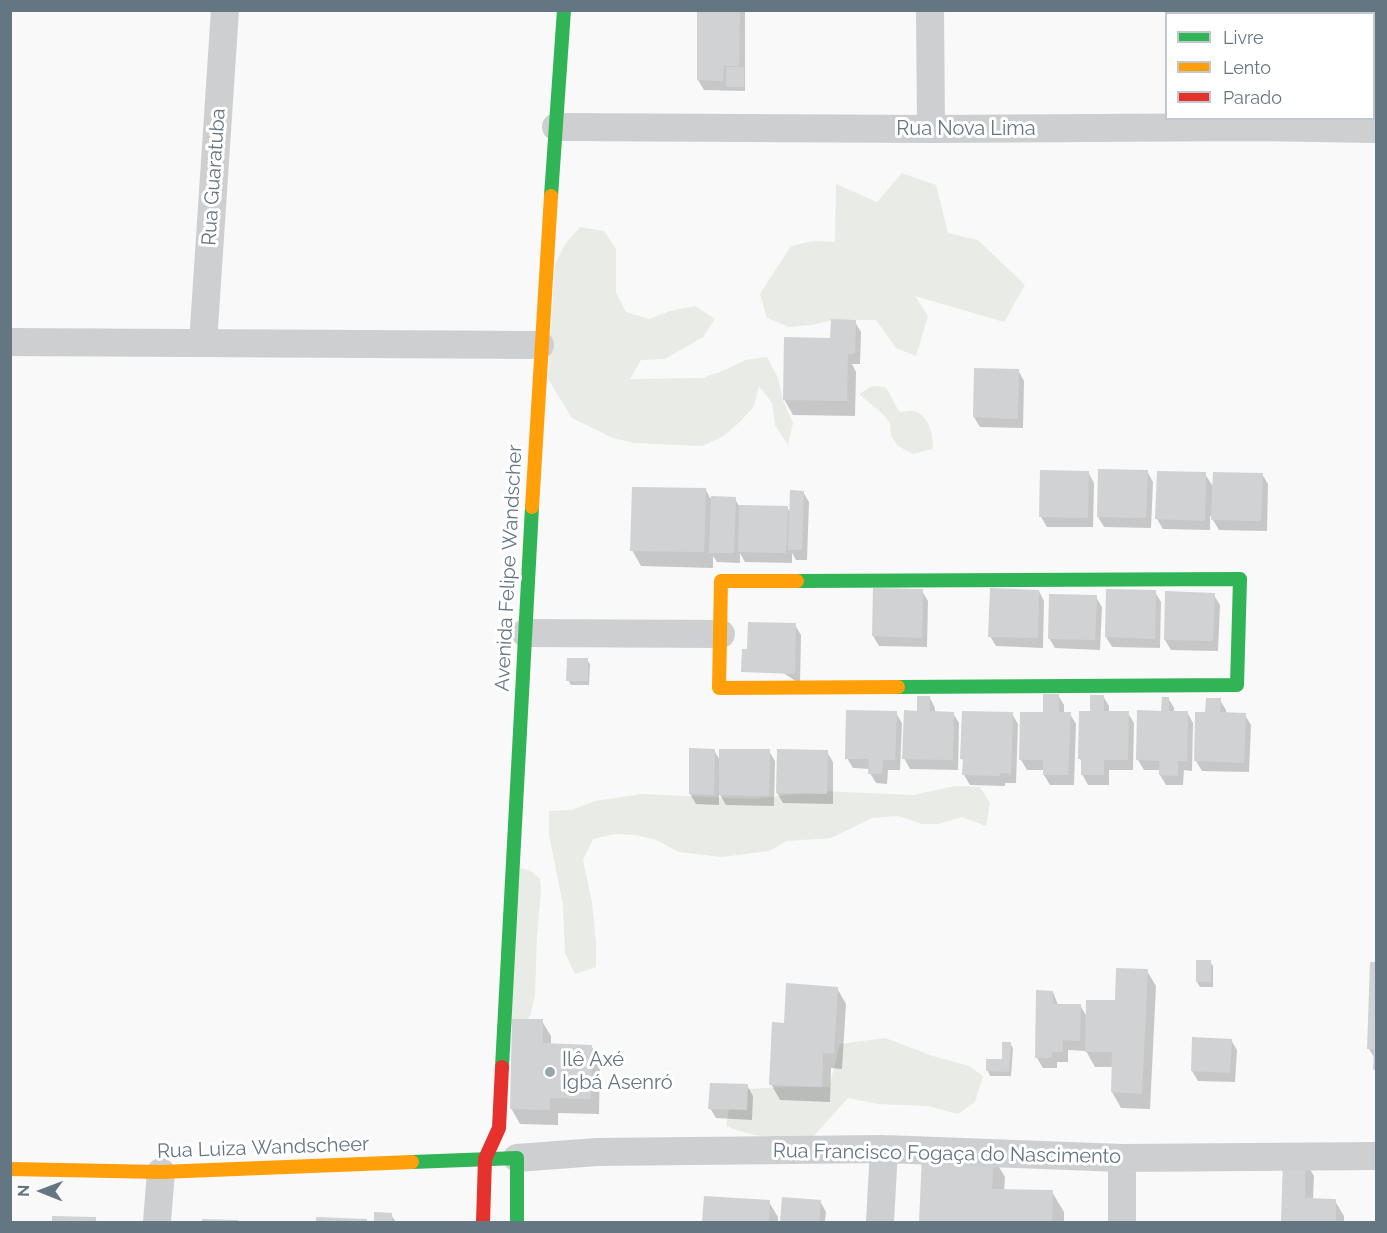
<!DOCTYPE html>
<meta charset="utf-8">
<style>
body{margin:0}
#map{position:relative;width:1387px;height:1233px;overflow:hidden;background:#f9f9f9;font-family:Raleway,sans-serif}
canvas{display:block}
.frame{position:absolute;inset:0;border:12px solid #657683;pointer-events:none}
.legend{position:absolute;left:1165px;top:12px;width:210px;height:108px;box-sizing:border-box;background:#fff;border:2px solid #c1c8cd;margin:0;padding:8px 10px;list-style:none;font-size:18px;color:#657683}
.legend li{display:flex;align-items:center;gap:12px;height:30px}
.legend b{width:30px;border:2px solid #c1c8cd}
.north{position:absolute;left:12px;top:1161px;width:60px;height:60px;-webkit-text-stroke:4px #fff;paint-order:stroke;rotate:271deg;font-size:16px;font-weight:700;line-height:24px;text-align:center;color:#657683}
.north::after{content:'';display:block;margin:auto;width:21px;height:27px;background:#657683;clip-path:polygon(50% 0,100% 100%,50% 72%,0 100%)}
</style>
<div id="map">
<canvas width="1387" height="1233"></canvas>
<div class="frame"></div>
<ul class="legend">
<li><b style="height:8px;background:#30b455"></b>Livre</li>
<li><b style="height:8px;background:#ff9f0a"></b>Lento</li>
<li><b style="height:8px;background:#e5322d"></b>Parado</li>
</ul>
<div class="north">N</div>
</div>
<script>
const ctx = document.querySelector('canvas').getContext('2d');
ctx.lineJoin = 'round';
function fillPath(path, color) {
  ctx.fillStyle = color;
  ctx.fill(path, 'evenodd');
}
function stroke(path, color, width, dash) {
  ctx.strokeStyle = color;
  ctx.lineWidth = width;
  ctx.lineCap = dash ? 'butt' : 'round';
  ctx.setLineDash(dash || []);
  ctx.stroke(path);
}
function write(font, color, halo, rows, align = 'center') {
  ctx.font = font + ' Raleway,sans-serif';
  ctx.lineWidth = 6;
  ctx.setLineDash([]);
  ctx.textBaseline = 'middle';
  ctx.strokeStyle = halo;
  ctx.fillStyle = color;
  for (const [text, x, y, turn = 0] of rows) {
    ctx.save();
    ctx.translate(x, y);
    ctx.rotate((+turn || 0) * Math.PI / 180);
    ctx.textAlign = isNaN(turn) ? turn : align;
    if (halo) ctx.strokeText(text, 0, 0);
    ctx.fillText(text, 0, 0);
    ctx.restore();
  }
}
fillPath(new Path2D(`
 M902,173L936,185L948,233L978,240L1025,285L1004,322L915,296L928,316L916,356L896,348L876,320H834L811,325L789,327L767,318L760,294L791,246L813,241L835,242L836,184L877,202Z
 M580,227L604,231L616,249V293L626,312L649,319L670,311L695,306L715,319L703,337L665,359L641,360L630,379L702,378L725,370L745,360L767,357L778,378L783,400L793,423L788,445L775,425L772,403L759,386L754,406L740,422L722,437L702,446L634,443L613,438L572,418L548,379L555,264L565,244Z
 M872,386L885,387C892,395 893,403 900,412C904,412 911,410 914,411C930,416 933,436 933,449L913,454L898,446L891,436L890,424L885,416L859,394Z
 M956,786L980,787L990,803L986,826L962,817L939,824H922L898,816L872,818L831,838L787,841L769,851L722,857L678,852L657,840L636,835L614,834L593,839L583,860L592,902L596,944V967L575,974L565,953L563,905L549,835V811L572,810L595,801L642,794L754,799L821,791L913,795Z
 M520,868L531,871L540,879L541,890L537,936L535,995L530,1016L524,1024L504,1027Z
 M885,1038L933,1056L969,1066L983,1076L975,1102L958,1114L927,1106L878,1104L848,1098L812,1138C778,1138 758,1139 726,1126L730,1103L748,1089L784,1087H829L840,1044Z`), '#e8ebe6');
fillPath(new Path2D(`
 M699,10H745V91L704,90L698,80Z
 M855,322L861,332L860,364H852L856,372L855,416L793,415L784,399L829,340Z
 M1018,370L1024,381L1023,428L980,427L974,417Z
 M1147,471L1153,482L1151,528L1104,527L1098,517Z
 M1088,472L1094,483L1093,527H1047L1041,517Z
 M1205,474L1214,488L1262,474L1268,484L1267,531L1219,530L1210,515V530L1163,529L1157,519Z
 M706,490L710,498L735,499L739,506L787,507L791,514L803,492L809,502L807,560H796L792,553V563L745,562L740,553V563L717,562L713,556V568L641,566L632,550Z
 M1108,590L1155,592L1161,602L1160,648L1112,647L1106,637Z
 M922,591L928,601L927,647L879,646L873,636Z
 M1039,591L1044,601L1043,648L996,646L990,636Z
 M1214,595L1220,605L1218,651L1171,650L1165,640Z
 M1096,597L1102,607L1100,650L1055,648L1049,638Z
 M795,625L801,635L800,684L749,650Z
 M587,660L590,664L589,685H571L568,680Z
 M1058,695L1064,705V713L1070,714L1076,724L1074,785H1050L1044,775V770H1027L1021,760L1045,713Z
 M1103,696L1109,706V713H1128L1134,723L1133,770H1109V785H1088L1082,774V763L1080,759L1092,712Z
 M930,698L935,708V713H953L959,723L958,770L910,769L904,758L918,712Z
 M1168,698L1174,708V712H1187L1193,723L1192,771L1184,770L1183,785H1166L1160,775L1161,770H1144L1138,760L1163,712Z
 M1220,700L1226,710V714L1245,715L1251,725L1249,772L1202,771L1196,761L1207,714Z
 M896,713L902,723L900,770H888L887,784L876,783L870,773V769L853,768L847,758Z
 M1012,714L1018,724L1016,783H1005V786L970,785L964,775V763L962,759Z
 M714,750L721,762L769,751L775,761L774,806L726,805L719,793V805L696,804L690,794Z
 M778,751L827,752L833,762V804L783,803L777,793Z
 M1197,962H1210L1213,966V987H1200L1197,982Z
 M1372,963H1376V1073L1375,1059L1369,1049Z
 M1147,971L1156,986L1150,1109L1121,1108L1112,1092L1113,1067H1095L1086,1051L1068,1050V1062H1057V1068H1043L1037,1058L1053,992L1058,1005H1080L1087,1017L1116,1002Z
 M837,988L846,1004L842,1069L831,1068L830,1102L780,1100L771,1084L785,1024Z
 M542,1021L551,1036V1045L592,1047L600,1062L599,1114L558,1113V1125L520,1124L511,1108Z
 M1231,1040L1237,1050L1235,1082L1198,1081L1192,1071Z
 M1010,1044L1013,1048L1011,1076H990L988,1071V1061H1003Z
 M747,1085L753,1096L752,1120L716,1118L710,1108Z
 M923,1157H993L1005,1177L1004,1191L1052,1192L1064,1212V1222H921Z
 M1284,1160L1305,1161L1314,1176L1313,1200L1335,1201L1344,1216V1222H1283Z
 M705,1197L769,1202L778,1217V1222H704Z
 M784,1199L820,1201L826,1212L825,1222H782Z
 M375,1214L391,1215L396,1222H375Z
 M53,1217L95,1219L97,1222H53Z
 M318,1219L366,1221L367,1222H317Z`), '#0003');
fillPath(new Path2D(`
 M697,10H740L739,66H721L724,67L723,81L697,80Z
 M726,67H744V87H726Z
 M831,319L856,320L855,354H848L847,401L783,400L784,337L830,338Z
 M974,368L1019,369L1018,419L973,417Z
 M1098,469L1148,470L1146,518L1097,517Z
 M1040,470L1089,471L1088,518L1039,517Z
 M1157,471L1206,472L1205,521L1155,519Z
 M1213,472L1263,473L1261,521L1211,520Z
 M632,487L706,488L704,552L630,551Z
 M790,490L804,491L802,550H788Z
 M711,496L736,497L734,553H709Z
 M739,505L788,506L786,553L738,552Z
 M873,588L923,589L922,638L872,636Z
 M990,588L1039,590L1038,638L988,637Z
 M1106,589L1156,590L1155,639L1105,637Z
 M1165,591L1215,593L1213,641L1164,640Z
 M1049,594L1097,595L1095,640L1048,639Z
 M748,622L796,623L795,674L741,672L742,649H747Z
 M567,658H588V681H566Z
 M1043,694H1059V712H1071L1068,775H1043V760H1019L1020,712H1043Z
 M1090,695H1104V711H1129L1128,760H1104V775H1081V759H1078L1079,711H1090Z
 M917,696H930V711L954,712L953,760L902,759L904,710L917,711Z
 M1162,697H1169V711H1188L1187,761H1178V776L1159,775V761L1136,760L1137,710L1161,711Z
 M1206,698H1221L1220,712L1246,713L1244,763L1194,761L1195,712H1205Z
 M846,710L897,711L895,760H883L882,774H868L869,759H845Z
 M962,711L1013,712L1011,774L1000,773V776L962,775L963,759H960Z
 M689,748L715,749L714,795L689,794Z
 M719,749H770L769,796L719,795Z
 M777,749L828,750L827,794L776,793Z
 M1196,960H1211V982H1196Z
 M1370,962H1376V1070H1373L1374,1049H1367Z
 M1116,968L1148,969L1142,1094L1111,1092L1112,1052H1085L1086,1000H1115Z
 M786,983L838,987L834,1054L823,1053L822,1087L769,1085L772,1022L784,1023Z
 M1036,990L1053,991V1004H1081L1080,1041L1063,1040V1052H1052V1058H1035Z
 M512,1019H543V1043L592,1045L591,1099L550,1098V1110L510,1109Z
 M1192,1037L1232,1039L1230,1073L1191,1071Z
 M1002,1042H1011L1009,1072L986,1071V1059H1002Z
 M710,1083L748,1084L747,1110L708,1109Z
 M922,1155H994L992,1189L1053,1190L1052,1222H919Z
 M1283,1159H1305V1198L1336,1199V1222H1281Z
 M704,1196L770,1200L769,1222H702Z
 M782,1197L821,1200L819,1222H780Z
 M374,1212L392,1213V1222H374Z
 M52,1216L96,1217V1222H52Z
 M316,1217L367,1219V1222H316Z
 M202,1219L238,1220V1222H202Z`), '#d0d2d3');
stroke(new Path2D(`
 M930,10L931,129
 M1251,10V14
 M556,127L931,129L1253,127L1376,129
 M10,342L540,345
 M203,343L225,10
 M525,633L721,634
 M517,1158L597,1152L884,1149L1122,1158L1376,1156
 M157,1222L161,1172
 M880,1222L884,1149
 M1122,1222V1158`), '#cecfd0', 28);
stroke(new Path2D(`
 M551,196L564,10
 M797,581L1240,579
 M898,687L1237,685L1240,579
 M502,1067L532,507
 M517,1158V1222
 M412,1162L517,1158`), '#30b455', 14);
stroke(new Path2D(`
 M532,507L551,196
 M797,581H721L719,688L898,687
 M10,1169L161,1172L412,1162`), '#ff9f0a', 14);
stroke(new Path2D(`
 M483,1222L485,1159L499,1128L502,1067`), '#e5322d', 14);
for (const [x, y, r, color] of [
 [550,1072,6,"#99a4ac"]
]) {
  const dot = new Path2D();
  dot.arc(x, y, r, 0, 2 * Math.PI);
  ctx.fillStyle = color;
  ctx.fill(dot);
  stroke(dot, '#fff', 2);
}
write('20px', '#657683', '#fff', [
 ["Rua Nova Lima",966,129],
 ["Rua Guaratuba",214,177,-86],
 ["Avenida Felipe Wandscher",509,568,-87],
 ["Rua Luiza Wandscheer",263,1148,-2],
 ["Rua Francisco Fogaça do Nascimento",947,1154,1]
]);
write('20px', '#657683', '#fff', [
 ["Ilê Axé",562,1060],
 ["Igbá Asenró",562,1083]
], 'left');
</script>
